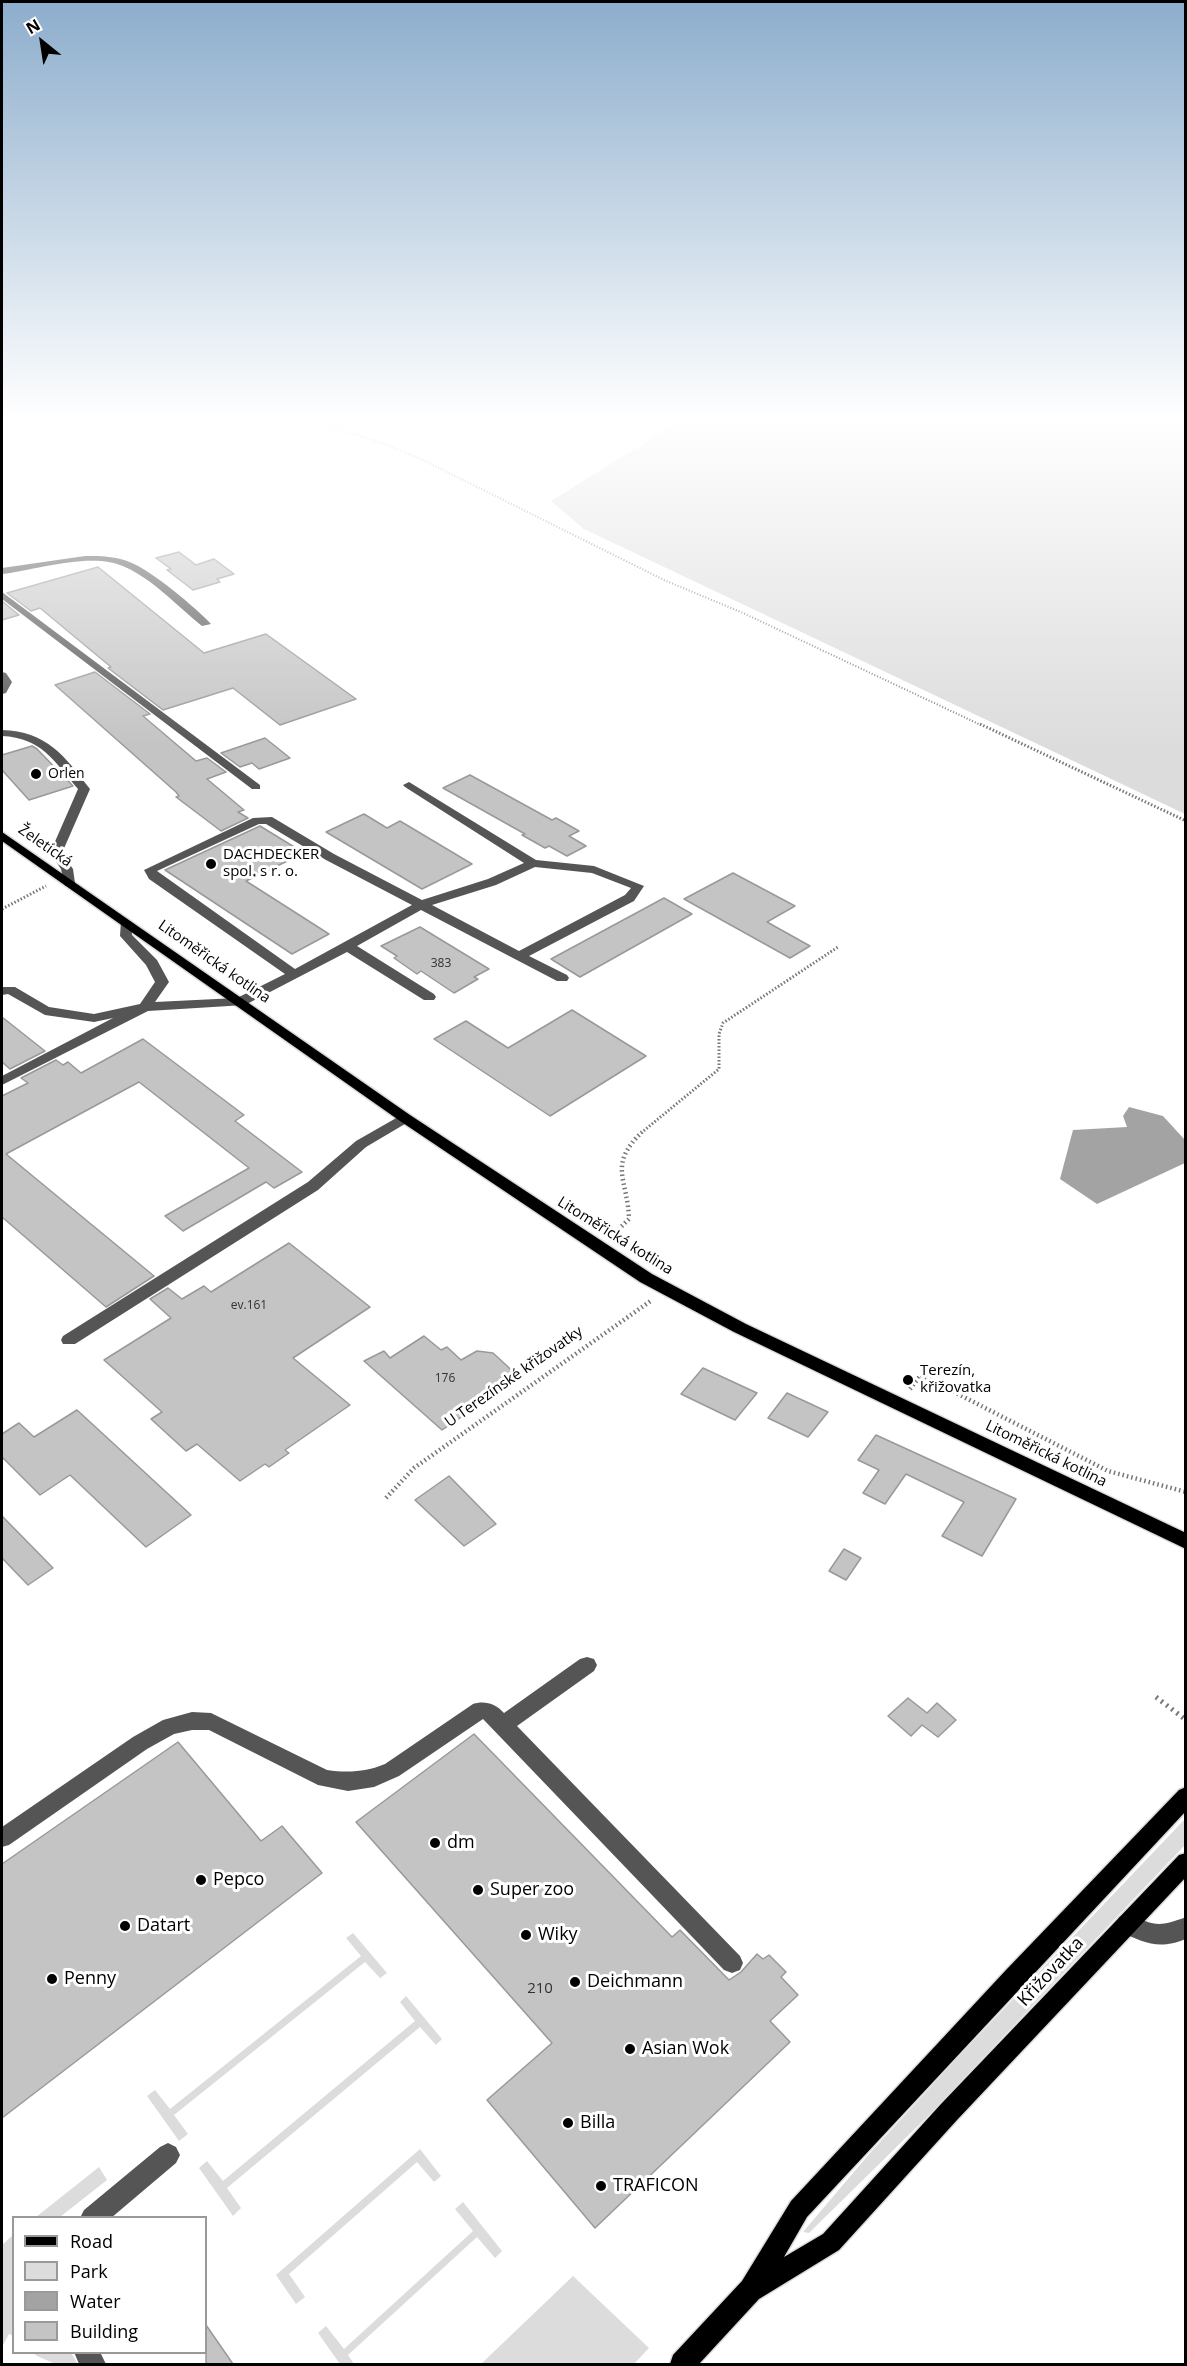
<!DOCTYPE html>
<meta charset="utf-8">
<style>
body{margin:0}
#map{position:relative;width:1187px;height:2366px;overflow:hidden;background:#fff;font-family:"Open Sans",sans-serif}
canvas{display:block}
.frame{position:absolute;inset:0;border:3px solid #000;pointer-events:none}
.legend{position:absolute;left:12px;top:2216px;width:195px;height:138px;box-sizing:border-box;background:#fff;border:2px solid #999;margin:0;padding:8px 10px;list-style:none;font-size:18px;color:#000}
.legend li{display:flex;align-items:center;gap:12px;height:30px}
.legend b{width:30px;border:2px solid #999}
.north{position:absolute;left:12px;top:12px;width:60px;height:60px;-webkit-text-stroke:4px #fff;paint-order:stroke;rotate:330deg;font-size:16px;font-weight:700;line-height:24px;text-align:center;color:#000}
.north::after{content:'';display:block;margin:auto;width:21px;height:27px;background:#000;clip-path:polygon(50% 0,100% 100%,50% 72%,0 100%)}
</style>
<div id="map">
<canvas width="1187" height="2366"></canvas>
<div class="frame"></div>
<ul class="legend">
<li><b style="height:8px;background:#000"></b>Road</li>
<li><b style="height:16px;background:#dcdcdc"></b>Park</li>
<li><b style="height:16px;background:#a3a3a3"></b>Water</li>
<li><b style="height:16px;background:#c4c4c4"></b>Building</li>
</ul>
<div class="north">N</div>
</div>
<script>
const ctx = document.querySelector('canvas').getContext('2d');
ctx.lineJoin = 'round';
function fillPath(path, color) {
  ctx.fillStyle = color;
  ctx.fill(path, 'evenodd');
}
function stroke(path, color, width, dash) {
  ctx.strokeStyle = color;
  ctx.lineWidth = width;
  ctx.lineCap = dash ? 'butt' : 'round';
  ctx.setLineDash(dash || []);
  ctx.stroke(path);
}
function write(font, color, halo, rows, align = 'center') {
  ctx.font = font + ' "Open Sans",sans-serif';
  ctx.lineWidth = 6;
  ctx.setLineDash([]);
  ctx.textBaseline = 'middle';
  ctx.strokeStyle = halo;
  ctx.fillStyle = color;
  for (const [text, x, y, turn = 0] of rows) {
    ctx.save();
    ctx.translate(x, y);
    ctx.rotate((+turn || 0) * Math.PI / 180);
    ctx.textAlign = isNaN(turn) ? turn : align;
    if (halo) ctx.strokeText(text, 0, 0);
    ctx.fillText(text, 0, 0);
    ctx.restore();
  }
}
fillPath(new Path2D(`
 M691,414H1185V814L584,529L551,501Z
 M1185,1819V1845L926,2118L809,2233L803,2232L870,2153L961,2054Z
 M353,1933L387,1973L380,1978L365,1962L174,2115L188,2134L179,2141L147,2096L155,2090L170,2109L361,1956L346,1938Z
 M406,1996L442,2039L436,2045L420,2027L227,2188L241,2208L233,2216L199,2168L207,2161L223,2181L415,2021L400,2002Z
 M420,2149L441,2176L434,2182L417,2162L289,2274L305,2297L296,2304L276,2275Z
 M99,2167L107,2180L60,2217H36Z
 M463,2202L502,2251L495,2258L477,2237L348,2355L354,2364H340L318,2333L326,2326L344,2349L473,2231L455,2209Z
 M13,2235V2336L9,2334L2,2347V2245Z
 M573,2276L649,2348L634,2364H481Z
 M36,2353H71L78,2364H55L35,2355Z`), '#dcdcdc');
fillPath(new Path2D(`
 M1129,1107L1163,1116L1185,1140V1163L1097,1204L1060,1179L1073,1130L1127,1127L1123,1116Z`), '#a3a3a3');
const building = new Path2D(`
 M179,552L196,565L214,559L234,574L217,579L220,582L193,590L167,570L171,569L156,558Z
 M98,567L204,653L266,634L356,699L280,725L233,688L163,710L108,668L111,667L40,608L31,611L7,593Z
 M2,601L19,615L2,620Z
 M95,672L150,714L143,716L196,761L207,758L226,772L207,779L244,810L238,812L248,818L221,831L176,797L179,796L176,792L55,685Z
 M265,738L290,758L259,769L252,763L240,767L221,753Z
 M32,746L37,749L73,786L29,800L2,770V755Z
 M470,775L552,820L556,818L579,831L569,836L586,846L567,856L549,846L545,848L522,835L525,834L443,788Z
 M364,814L387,828L400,821L472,864L422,889L326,832Z
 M260,826L304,853L246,881L329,934L292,954L165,870Z
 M733,873L795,906L767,922L810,946L790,958L684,899Z
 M664,898L692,914L580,977L551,959Z
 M420,927L489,969L474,977L478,979L454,993L421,971L417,974L394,958L397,956L381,946Z
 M572,1010L646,1056L550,1116L434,1039L466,1021L508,1048Z
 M2,1017L26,1036L45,1051L10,1069L2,1062Z
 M143,1039L244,1115L235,1121L302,1172L274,1188L266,1182L183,1231L165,1216L249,1168L139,1082L6,1154L154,1276L106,1307L2,1217V1096L28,1083L21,1078L56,1060L63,1065L68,1062L81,1073Z
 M289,1243L370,1307L293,1358L350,1405L285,1450L289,1453L269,1467L265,1464L240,1481L197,1444L186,1451L151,1419L162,1412L104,1360L171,1318L150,1299L168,1288L182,1299L204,1286L211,1292Z
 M424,1336L441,1350L447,1347L461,1360L477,1351L493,1353L518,1376L493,1396L442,1430L364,1361L384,1351L390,1358Z
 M703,1368L757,1393L735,1420L681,1394Z
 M787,1393L828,1412L808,1437L768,1418Z
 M77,1410L191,1515L146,1547L70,1475L40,1495L2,1457V1434L19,1423L34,1437Z
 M876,1435L1016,1499L982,1556L942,1536L964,1502L906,1474L885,1504L863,1493L879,1470L858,1460Z
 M449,1476L496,1524L464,1546L415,1500Z
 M2,1516L53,1568L28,1585L2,1558Z
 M844,1549L861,1558L846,1580L829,1571Z
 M908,1698L927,1713L937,1703L956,1720L938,1737L922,1725L911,1736L888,1716Z
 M474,1734L672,1937L680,1930L729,1980L741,1972L757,1954L763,1959L769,1955L786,1972L781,1977L798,1995L770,2021L790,2042L595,2228L487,2100L552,2043L356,1822Z
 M178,1742L261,1841L282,1826L322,1873L2,2118V1864Z
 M206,2325L233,2364H206Z`);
fillPath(building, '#c4c4c4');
stroke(building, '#999', 1.5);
const major = new Path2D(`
 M2,832L410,1115L652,1274L746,1324L1186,1533V1549L734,1332L640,1282L400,1121L2,841Z
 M1186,1787V1811L807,2217L784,2257L823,2234L941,2104L1179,1855L1186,1853V1877L957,2120L839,2250L759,2299L699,2364H670L673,2355L742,2281L791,2201L1006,1970L1179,1790Z`);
stroke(major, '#dbdbdb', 3);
stroke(new Path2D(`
 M292,414L385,444L421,459L664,580L743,613L983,726`), '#777', 2, [1, 2]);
stroke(new Path2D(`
 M980,724L1186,821
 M2,909L46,886
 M641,1133L719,1069V1034L723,1023L838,947`), '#777', 3, [1.5, 2]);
stroke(new Path2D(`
 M612,1236L629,1219C628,1179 607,1166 642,1132
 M910,1389L921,1375L1108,1471L1186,1492
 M386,1498L414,1468L652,1300`), '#777', 4.5, [1.5, 3]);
stroke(new Path2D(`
 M1156,1697L1186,1720`), '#777', 5, [2, 4.5]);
fillPath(new Path2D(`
 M85,556C101,556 117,556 132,563C153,572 195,607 211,624L202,626C178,607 154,580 125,567C93,551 36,570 2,574V568Z
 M2,592L260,785V789H252L2,599Z
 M2,672L6,673L12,682L6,693L2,694Z
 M2,730C46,731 65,756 90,789L62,853L73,869L75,883L73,886H65L61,869L50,853L78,789C54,761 42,738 2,736Z
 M409,782L536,860L594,866L644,886L634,901L529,956L567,975L569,978L567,981H557L421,910L357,946L434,994L436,997L434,1000H424L347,952L245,1005L148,1011L2,1085V1076L113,1018L94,1022L45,1015L8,994L2,995V987H15L49,1007L94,1014L140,1004L155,982L146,965L120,936L121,921H131L132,935L157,960L169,982L155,1002L237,998L285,974L149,879L144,870L253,818L272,817L334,854L422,900L488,879L524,863L405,787L403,785ZM259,824H266L326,860L412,905L295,969L157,871ZM535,867L592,873L631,888L625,895L519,951L432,905L496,885Z
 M405,1113L412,1118L410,1121L366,1147L318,1190L75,1344H63L61,1340L63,1336L308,1182L356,1141Z
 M587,1657L594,1659L597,1665L594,1671L517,1726L740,1956L743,1963L740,1970L732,1973L724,1970L483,1719L399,1776L374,1787L348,1791L318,1785L209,1730H192L174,1734L147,1749L9,1845L2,1847V1827L133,1737L163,1720L192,1712L211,1713L327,1770C348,1773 366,1772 385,1764L473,1704C485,1700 496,1704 504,1713L580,1659Z
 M1127,1914C1155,1925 1157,1928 1186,1917V1939C1158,1950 1145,1943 1119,1931L1116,1924L1119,1917Z
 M168,2143L176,2147L180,2155L176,2163L111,2218H80L84,2210L160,2147Z
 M74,2352H100L106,2364H79Z`), '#555');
fillPath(major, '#000');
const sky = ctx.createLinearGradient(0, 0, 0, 745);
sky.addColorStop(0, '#8cadcc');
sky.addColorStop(0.56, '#fff');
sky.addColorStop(1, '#ffffff00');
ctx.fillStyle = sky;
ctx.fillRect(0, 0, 1187, 745);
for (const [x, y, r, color] of [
 [36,774,6,"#000"],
 [211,864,6,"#000"],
 [908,1380,6,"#000"],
 [435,1843,6,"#000"],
 [201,1880,6,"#000"],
 [478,1890,6,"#000"],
 [125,1926,6,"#000"],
 [526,1935,6,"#000"],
 [52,1979,6,"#000"],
 [575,1982,6,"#000"],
 [630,2049,6,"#000"],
 [568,2123,6,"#000"],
 [601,2186,6,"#000"]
]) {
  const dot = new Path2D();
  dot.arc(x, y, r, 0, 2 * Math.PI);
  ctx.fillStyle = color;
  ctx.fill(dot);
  stroke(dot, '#fff', 2);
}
write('12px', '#313131', null, [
 ["383",441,964],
 ["ev.161",249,1306],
 ["176",445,1379]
]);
write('14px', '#000', '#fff', [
 ["Orlen",48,774]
], 'left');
write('15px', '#000', '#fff', [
 ["Želetická",45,846,35],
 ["Litoměřická kotlina",214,962,35],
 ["Litoměřická kotlina",615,1236,32],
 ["U Terezínské křižovatky",514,1377,-35],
 ["Litoměřická kotlina",1046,1454,26]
]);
write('15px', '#000', '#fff', [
 ["DACHDECKER",223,855],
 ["spol. s r. o.",223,872],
 ["Terezín,",920,1371],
 ["křižovatka",920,1388]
], 'left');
write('15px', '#313131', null, [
 ["210",540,1989]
]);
write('18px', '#000', '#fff', [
 ["dm",447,1843],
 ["Pepco",213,1880],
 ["Super zoo",490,1890],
 ["Datart",137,1926],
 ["Wiky",538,1935],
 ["Penny",64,1979],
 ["Deichmann",587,1982],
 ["Asian Wok",642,2049],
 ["Billa",580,2123],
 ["TRAFICON",613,2186]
], 'left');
write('18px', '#000', '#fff', [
 ["Křižovatka",1051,1972,-47]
]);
</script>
